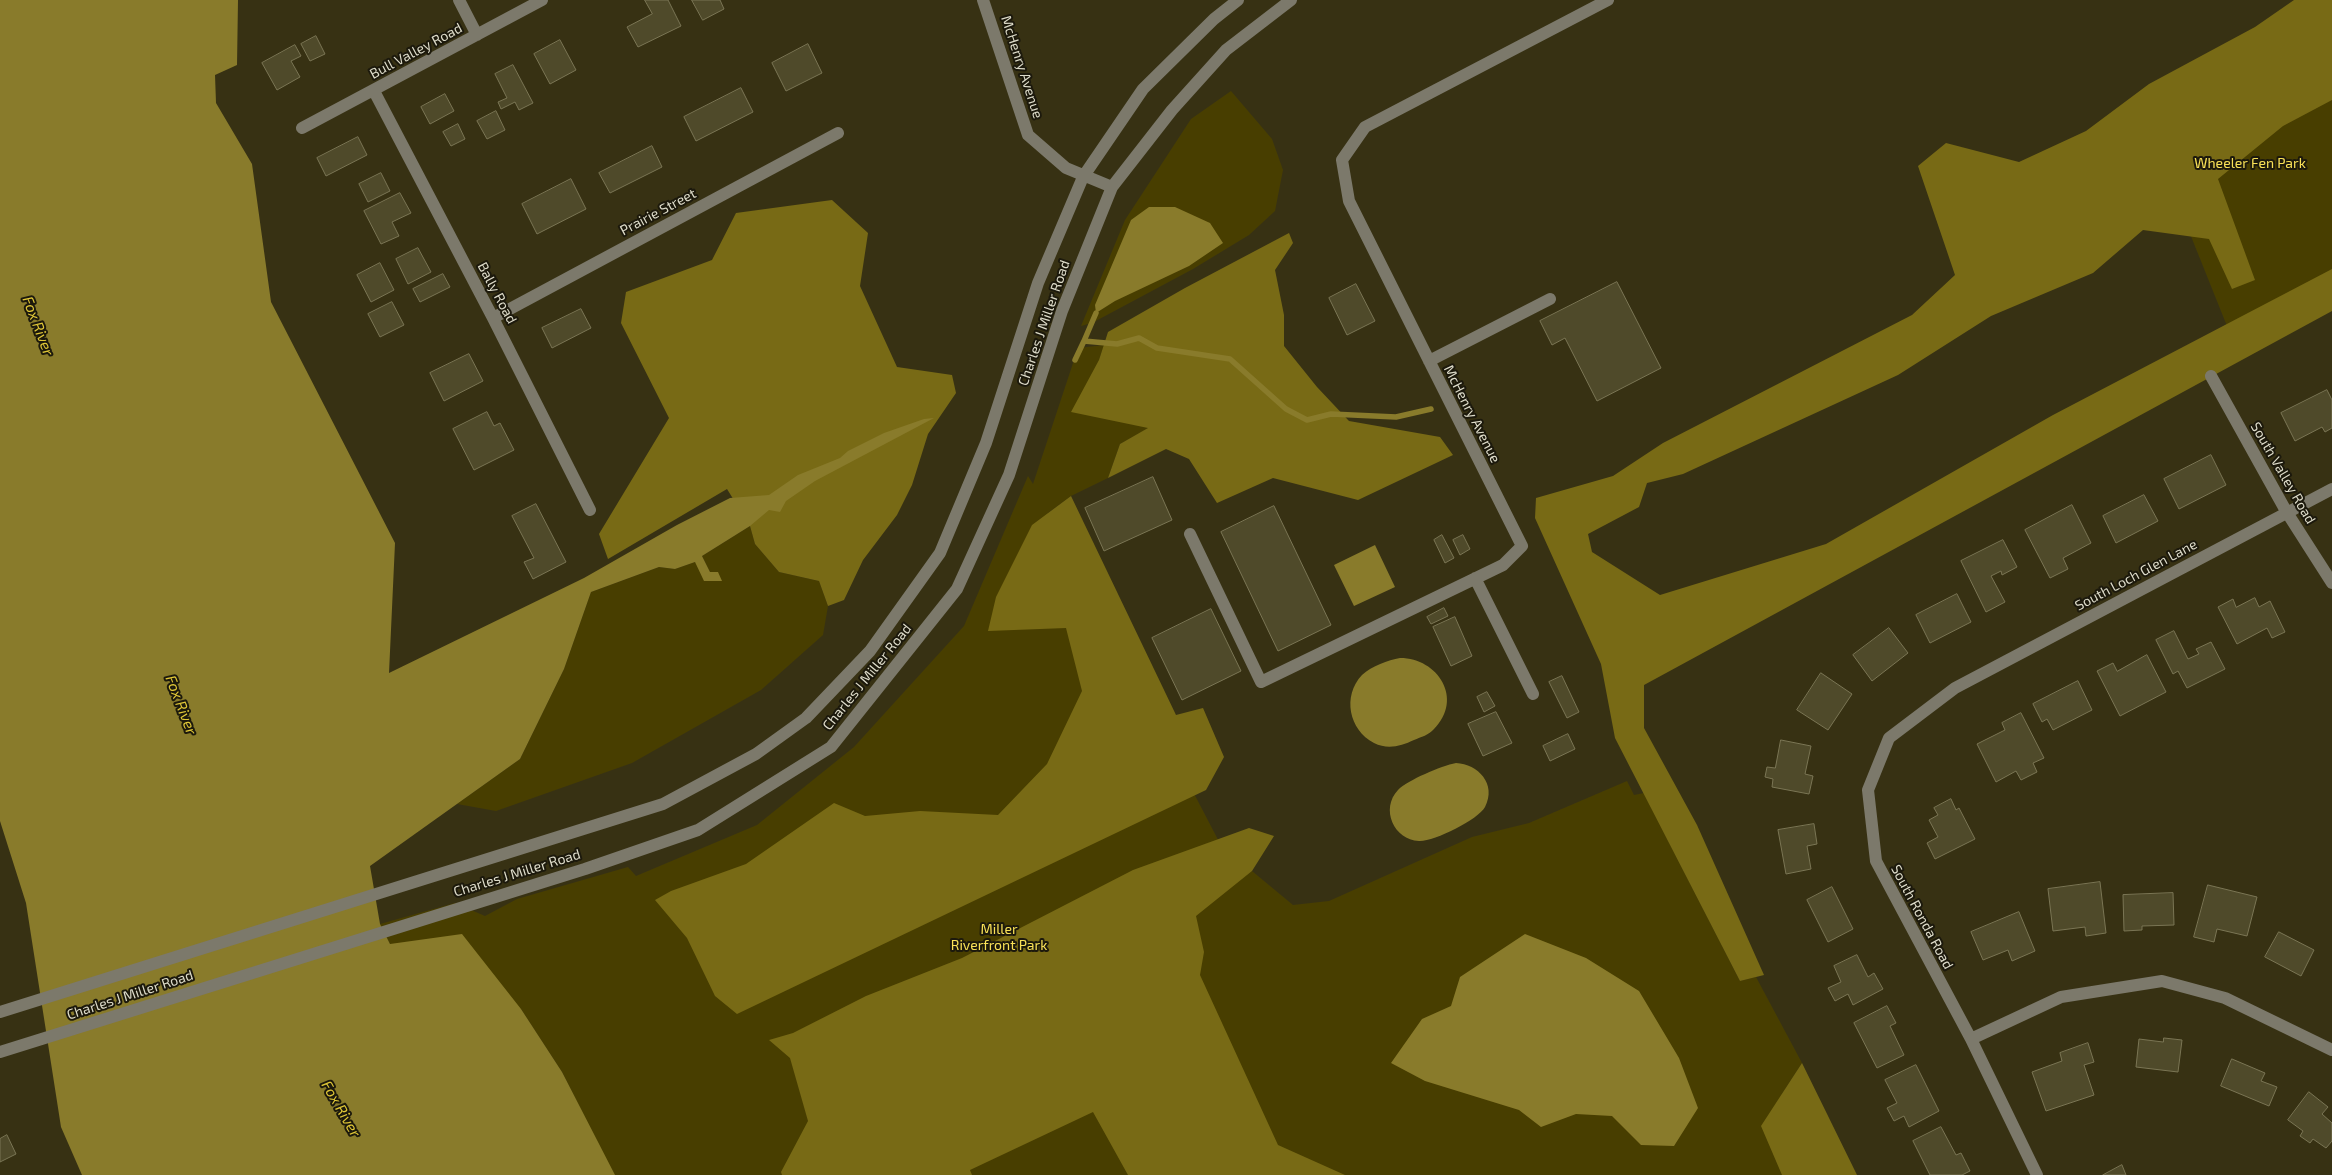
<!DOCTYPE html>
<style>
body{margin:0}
canvas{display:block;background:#373113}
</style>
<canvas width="2332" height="1175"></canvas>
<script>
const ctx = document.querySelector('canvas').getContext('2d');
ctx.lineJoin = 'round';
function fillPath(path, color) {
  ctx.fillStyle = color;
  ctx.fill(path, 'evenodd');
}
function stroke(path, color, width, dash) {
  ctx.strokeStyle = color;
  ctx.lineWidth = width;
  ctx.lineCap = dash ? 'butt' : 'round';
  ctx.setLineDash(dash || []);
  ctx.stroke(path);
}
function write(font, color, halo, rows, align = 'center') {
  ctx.font = font + ' "Exo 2",sans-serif';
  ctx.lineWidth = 4;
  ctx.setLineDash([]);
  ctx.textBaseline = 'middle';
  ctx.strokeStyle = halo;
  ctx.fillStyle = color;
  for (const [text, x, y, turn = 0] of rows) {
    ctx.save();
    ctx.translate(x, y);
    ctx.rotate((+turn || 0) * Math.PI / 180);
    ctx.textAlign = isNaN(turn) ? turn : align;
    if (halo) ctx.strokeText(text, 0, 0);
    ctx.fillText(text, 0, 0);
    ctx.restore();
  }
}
fillPath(new Path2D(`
 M2332,0V300L2237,351L2150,134Z
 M1231,91L1272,139L1283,170L1275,211L1249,235L1193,269L1092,323L1081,326L1125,220L1191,119Z
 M1104,345L1099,360L1149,428L1120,444L1108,478L1071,496L1048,513L1239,880L1252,871L1293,905L1329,901L1472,837L1529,823L1627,781L1634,795L1644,793L1740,981L1756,977L1802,1063L1782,1094L1822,1175H614L562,1072L521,1009L390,944L380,924L455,903L485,916L517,899L628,867L636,876L757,825L854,747L964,626L1028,476L1033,484L1078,348Z
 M750,526L755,544L779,572L819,581L828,606L823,635L761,690L632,763L496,811L457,804L520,759L564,669L591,592L659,567L675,569L695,562L710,572L702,556Z`), '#483e00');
fillPath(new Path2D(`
 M2294,0H2332V100L2283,126L2218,179L2255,280L2232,289L2209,239L2143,230L2093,273L1991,316L1898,375L1683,474L1647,483L1639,507L1588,534L1592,552L1660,595L1826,544L2053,415L2332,269V311L1644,685V728L1697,825L1764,975L1740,981L1615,738L1601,664L1535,518L1536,498L1613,476L1663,443L1912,315L1955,275L1918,166L1946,143L2019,162L2086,131L2149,84L2255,27Z
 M832,200L868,233L860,286L897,367L952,375L956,393L928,434L912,485L897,515L863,560L844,600L828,606L819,581L779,572L755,544L750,526L727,489L608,559L599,534L669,418L621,323L626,292L712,260L736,213Z
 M1289,233L1293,243L1275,270L1284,315V346L1317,387L1349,421L1440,437L1453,455L1358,500L1273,478L1217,503L1189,459L1166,449L1108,478L1120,444L1148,428L1071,412L1099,360L1108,332L1185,288Z
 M1071,496L1176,715L1203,708L1224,757L1206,790L737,1014L715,996L687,938L655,900L671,891L746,864L834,803L865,816L920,811L998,815L1047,764L1082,691L1066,628L988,631L996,597L1032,525Z
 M1249,828L1274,836L1252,871L1196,916L1204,952L1200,975L1278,1145L1345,1175H1128L1093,1112L970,1170L972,1175H782L781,1172L808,1121L790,1058L769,1040L793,1033L866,996L962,958L1133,870Z
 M1802,1063L1857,1175H1782L1761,1126Z`), '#786a15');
fillPath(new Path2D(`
 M0,0H238L237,65L215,75L216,103L252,164L271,302L395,543L389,673L584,578L677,525L730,498L769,495L798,475L840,458L848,451L884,433L924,419L934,418L815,481L786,501L780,512L769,510L750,526L702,556L710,572H718L722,581H704L695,562L675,569L659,567L591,592L564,669L520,759L370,866L380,924L390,944L462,934L521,1009L562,1072L615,1175H82L61,1127L26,903L0,821Z
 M1149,207H1175L1210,223L1223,243L1189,266L1115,301L1096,313L1095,305L1131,220Z
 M1375,545L1395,587L1354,606L1334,565Z
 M1400,658C1438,658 1464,699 1434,729C1429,735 1421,737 1414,740C1401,746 1388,750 1374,743C1349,730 1342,696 1362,675C1372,666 1388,660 1400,658Z
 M1456,763C1478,764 1497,784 1485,807C1478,820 1433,842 1419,841C1394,840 1380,809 1398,790C1408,780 1441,766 1456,763Z
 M1525,934L1586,958L1639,991L1679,1058L1698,1108L1674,1146L1641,1145L1612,1116L1576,1114L1541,1127L1519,1110L1425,1081L1391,1063L1422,1019L1451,1006L1460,977Z`), '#897b2b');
stroke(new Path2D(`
 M1084,341L1096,313
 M1075,360L1084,341L1117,344L1139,338L1157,348L1230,359L1286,409L1307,420L1331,414L1396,417L1431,409`), '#897b2b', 5.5);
const building = new Path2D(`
 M645,0H668L681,26L638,47L627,27L652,14Z
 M692,0H720L724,9L703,20Z
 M316,36L325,54L310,61L301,44Z
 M560,40L576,70L550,84L534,54Z
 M808,44L822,73L786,91L772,63Z
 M295,45L301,56L291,61L300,77L277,90L262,63Z
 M513,65L533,103L519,110L515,102L501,109L498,102L507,98L495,74Z
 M741,88L753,112L696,141L684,117Z
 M445,94L454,111L430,124L421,107Z
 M496,111L505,130L487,139L477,121Z
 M458,124L465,139L451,146L443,132Z
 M358,137L367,155L326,176L317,158Z
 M652,146L662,167L610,193L599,173Z
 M381,173L390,191L368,202L359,184Z
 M571,179L586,209L537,234L522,204Z
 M400,193L411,213L392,222L399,236L381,244L364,211Z
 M418,248L431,272L408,284L396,259Z
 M380,263L394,290L371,302L357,275Z
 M443,274L450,287L420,302L413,289Z
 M1617,282L1661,368L1597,401L1565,338L1552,345L1540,321Z
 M1356,284L1375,321L1347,335L1329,298Z
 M392,302L404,325L380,337L368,314Z
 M581,309L591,328L552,348L542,328Z
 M469,354L483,381L444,401L430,373Z
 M2327,390L2332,400V428L2325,432L2322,427L2295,441L2281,413Z
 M487,412L494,426L500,423L514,450L474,470L453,429Z
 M2211,455L2226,485L2179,509L2164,479Z
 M1153,477L1172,520L1104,551L1085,508Z
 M2144,495L2158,521L2116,543L2103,516Z
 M536,504L566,562L533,579L524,562L534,558L512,516Z
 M2072,505L2091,543L2063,558L2068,569L2050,578L2025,530Z
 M1274,506L1331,625L1278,651L1221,532Z
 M1442,535L1454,558L1445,563L1434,540Z
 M1463,535L1470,549L1460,555L1453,540Z
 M2003,540L2017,567L2002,575L2001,571L1991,576L2005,602L1986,612L1961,561Z
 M1957,594L1971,622L1930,643L1916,615Z
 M2255,598L2259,607L2270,601L2285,632L2272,638L2267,628L2237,644L2218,607L2233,599L2236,607Z
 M1444,608L1448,616L1431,624L1427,617Z
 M1211,609L1241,671L1182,700L1152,638Z
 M1455,617L1472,656L1451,666L1433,627Z
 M1889,628L1908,653L1872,681L1853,655Z
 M2174,631L2188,659L2199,654L2196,649L2211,642L2225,669L2187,688L2178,671L2173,674L2156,640Z
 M2147,655L2166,692L2120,716L2097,671L2113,663L2117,671Z
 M1821,673L1852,694L1828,730L1797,710Z
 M1562,676L1579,712L1567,718L1549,682Z
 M2078,681L2092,710L2053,730L2047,719L2042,722L2033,704Z
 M1487,692L1495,706L1484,712L1477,697Z
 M1496,712L1512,743L1483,756L1468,724Z
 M2021,713L2044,758L2033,763L2037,772L2021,780L2016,771L1996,782L1977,744L2005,730L2002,723Z
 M1568,734L1575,749L1550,761L1543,746Z
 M1781,740L1811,746L1805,774L1813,776L1809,794L1772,787L1773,779L1765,777L1767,767L1775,768Z
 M1951,799L1956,810L1959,808L1975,839L1935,859L1927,843L1938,837L1929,820L1938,815L1934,808Z
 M1814,824L1817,844L1807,846L1811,869L1786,874L1778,830Z
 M2100,882L2106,933L2086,936L2085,927L2053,931L2048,889Z
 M2208,885L2257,897L2247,936L2217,929L2214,942L2194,937Z
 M1832,887L1853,929L1828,942L1807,900Z
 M2173,893L2174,925L2142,926V930L2124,931L2123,895Z
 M2019,912L2035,951L2012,961L2008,950L1983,960L1971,932Z
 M2279,932L2314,950L2301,976L2265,957Z
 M1857,955L1868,977L1874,973L1883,989L1853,1005L1848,994L1835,1001L1828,988L1841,982L1834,966Z
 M1887,1006L1896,1023L1890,1026L1904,1055L1877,1068L1854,1023Z
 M2164,1038L2182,1040L2178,1072L2136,1067L2139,1039L2163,1042Z
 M2088,1043L2094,1062L2084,1065L2094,1095L2046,1111L2032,1072L2062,1061L2060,1053Z
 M2232,1059L2265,1073L2261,1081L2277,1087L2269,1106L2221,1086Z
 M1916,1065L1939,1111L1909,1127L1904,1116L1894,1121L1887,1108L1897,1103L1885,1080Z
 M2309,1092L2328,1107L2322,1114L2332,1123V1141L2326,1148L2313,1139L2310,1143L2300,1136L2303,1131L2288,1120Z
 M1941,1127L1956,1155L1961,1153L1970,1171L1962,1175H1930L1913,1141Z
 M7,1135L16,1154L0,1162V1139Z
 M2122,1165L2126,1175H2103Z`);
fillPath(building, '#4f4a2a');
stroke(building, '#7a7554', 1);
stroke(new Path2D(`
 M459,0L477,35
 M983,0L1028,135L1066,168L1112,187
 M374,91L493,318L590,510
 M302,128L542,0
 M493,318L838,133
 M1429,361L1550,299
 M2211,376L2286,511L2332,583
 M1190,534L1261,682L1503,565L1522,546L1349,201L1342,160L1365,127L1608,0
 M1475,578L1533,694
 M0,1012L663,804L756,754L806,718L870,651L940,553L986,443L1038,283L1083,177L1143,89L1214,19L1238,0
 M1971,1039L2061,997L2162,981L2225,998L2332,1050
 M0,1052L585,869L698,830L831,747L957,589L1009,475L1062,311L1112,187L1172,110L1226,50L1291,0
 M2037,1175L1971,1039L1876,861L1868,790L1889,738L1955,688L2332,489`), '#7c796b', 12);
write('14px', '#dedcca', '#1c190c', [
 ["Bull Valley Road",416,51,-28],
 ["McHenry Avenue",1022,67,72],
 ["Prairie Street",658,212,-28],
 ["Bally Road",497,293,62],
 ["Charles J Miller Road",1044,323,-71],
 ["McHenry Avenue",1472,414,63],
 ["South Valley Road",2283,473,60],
 ["South Loch Glen Lane",2136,575,-28],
 ["Charles J Miller Road",867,677,-51],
 ["Charles J Miller Road",517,873,-17],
 ["South Ronda Road",1922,917,62],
 ["Charles J Miller Road",130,995,-18]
]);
write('14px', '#f9e157', '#1c190c', [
 ["Wheeler Fen Park",2250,163],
 ["Miller",999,929],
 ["Riverfront Park",999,945]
]);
write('italic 15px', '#e0c737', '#1c190c', [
 ["Fox River",38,326,69],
 ["Fox River",181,705,69],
 ["Fox River",341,1109,60]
]);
</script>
